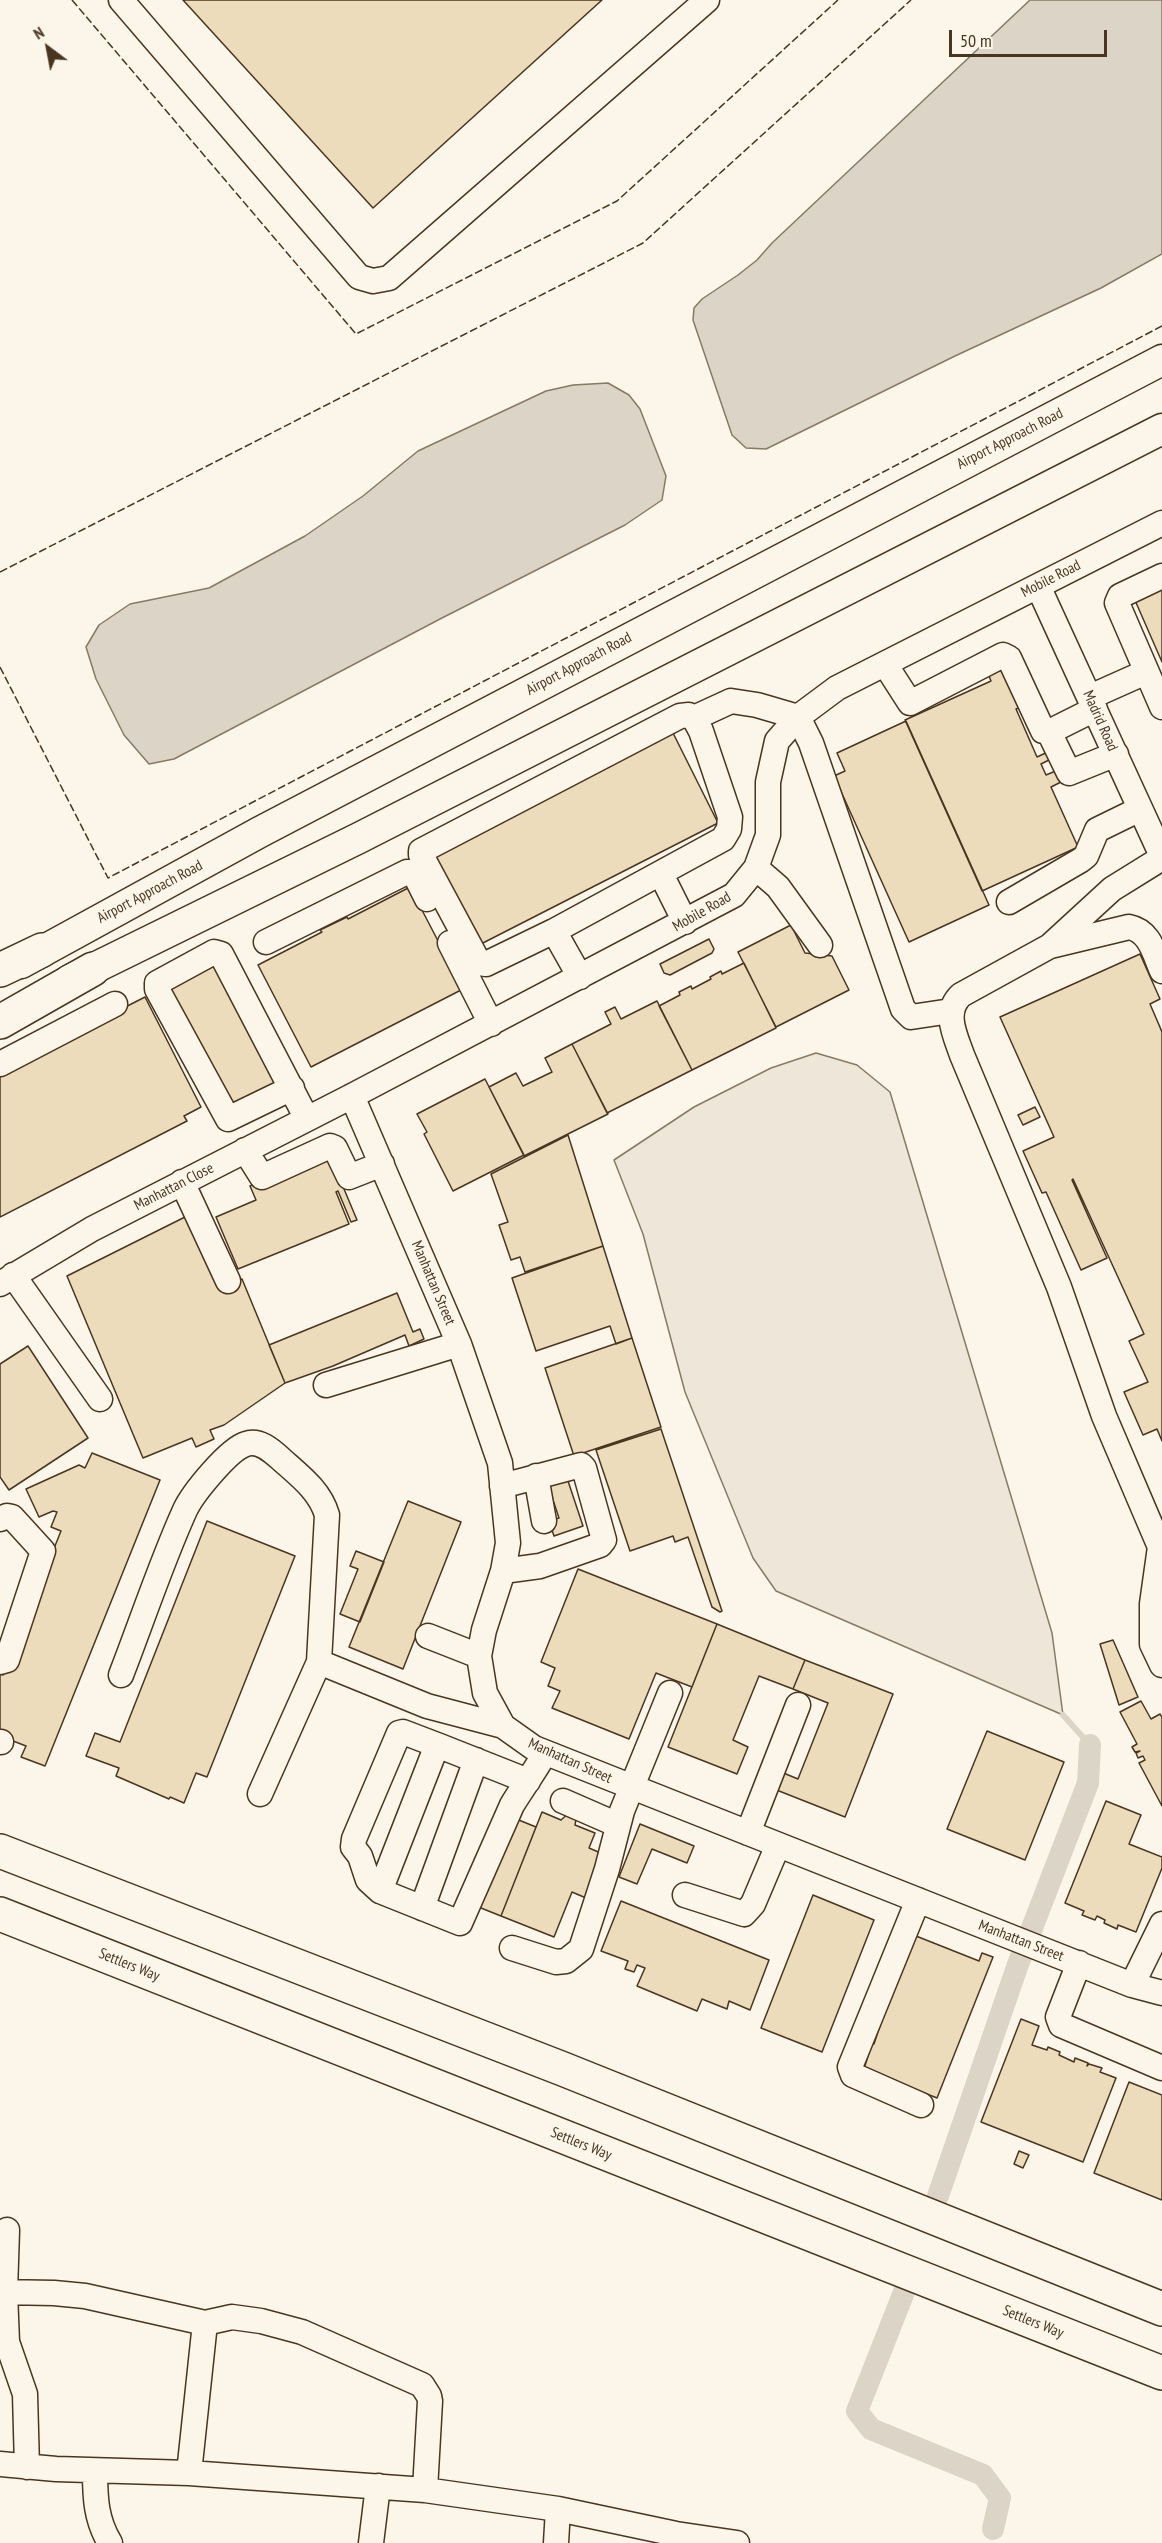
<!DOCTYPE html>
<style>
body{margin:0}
#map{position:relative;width:1162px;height:2543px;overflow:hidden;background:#fbf6e9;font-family:"PT Sans Narrow",sans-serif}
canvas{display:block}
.north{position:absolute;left:18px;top:18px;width:60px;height:60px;-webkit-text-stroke:4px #fbf6e9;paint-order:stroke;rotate:328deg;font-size:16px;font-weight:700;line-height:24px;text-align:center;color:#4a3520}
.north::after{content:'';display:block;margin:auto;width:21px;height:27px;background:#4a3520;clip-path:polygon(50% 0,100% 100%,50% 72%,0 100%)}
.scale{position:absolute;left:949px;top:30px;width:158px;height:27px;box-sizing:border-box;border:3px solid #4a3520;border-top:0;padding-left:8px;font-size:18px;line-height:21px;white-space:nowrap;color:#4a3520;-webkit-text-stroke:4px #fbf6e9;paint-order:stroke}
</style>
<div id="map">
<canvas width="1162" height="2543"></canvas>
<div class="north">N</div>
<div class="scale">50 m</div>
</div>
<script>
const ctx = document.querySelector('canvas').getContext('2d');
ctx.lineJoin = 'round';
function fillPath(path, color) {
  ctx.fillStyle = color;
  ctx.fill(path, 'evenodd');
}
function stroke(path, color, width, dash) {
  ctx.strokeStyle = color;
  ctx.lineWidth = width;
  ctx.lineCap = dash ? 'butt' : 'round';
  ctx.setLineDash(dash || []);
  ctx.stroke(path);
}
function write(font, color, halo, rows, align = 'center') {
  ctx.font = font + ' "PT Sans Narrow",sans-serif';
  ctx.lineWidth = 4.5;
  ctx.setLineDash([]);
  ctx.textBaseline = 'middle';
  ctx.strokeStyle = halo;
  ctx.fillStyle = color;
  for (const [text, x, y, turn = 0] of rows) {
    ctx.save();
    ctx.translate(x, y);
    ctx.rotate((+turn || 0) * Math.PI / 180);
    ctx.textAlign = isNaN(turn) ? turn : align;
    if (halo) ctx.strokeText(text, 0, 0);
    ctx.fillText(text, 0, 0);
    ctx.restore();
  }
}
const green = new Path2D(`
 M816,1053L857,1065L890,1092L1052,1633L1063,1715L776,1591L753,1558L685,1392L643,1234L614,1160L694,1107L771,1068Z`);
fillPath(green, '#ede6d9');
stroke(green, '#887966', 1.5);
const water = new Path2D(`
 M1030,0H1162V254L1101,288L955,356L766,449L746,448L732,435L693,320L694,308L702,299L738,275L757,260L772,243Z
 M608,383L629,395L640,409L666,476L662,500L625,525L440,619L174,759L149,764L124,735L96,679L86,647L99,625L130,604L209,588L305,536L363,496L418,451L546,391L573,385Z`);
fillPath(water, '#dcd4c6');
stroke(water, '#887966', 1.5);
stroke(new Path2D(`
 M1063,1715L1090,1745`), '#dcd4c6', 6);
stroke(new Path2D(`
 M938,2196L1017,1967L1088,1783L1090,1745
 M904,2292L857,2411L871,2429L983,2475L1000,2498L993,2529`), '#dcd4c6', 22);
const building = new Path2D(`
 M183,0H602L373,208Z
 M1162,586V662L1134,598Z
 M1002,658L1024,706L1016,709L1037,757L1050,751L1053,758L1041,764L1046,775L1058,770L1063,781L1051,787L1078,847L982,891L905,720L991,681L985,666Z
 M906,721L989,905L909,942L834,776L845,771L837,753Z
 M673,733L718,823L477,946L432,856Z
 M410,887L463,989L311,1067L258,965L322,932L320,930L347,917L348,919Z
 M791,925L805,953L832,956L849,990L776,1027L738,952Z
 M709,939L714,949L712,953L670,975L664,973L660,964Z
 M1140,954L1160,999L1150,1004L1162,1032V1441L1157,1429L1143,1435L1124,1392L1148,1382L1129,1341L1144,1334L1073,1179L1072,1180L1107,1258L1081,1270L1046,1192L1042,1193L1023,1151L1054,1137L1000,1017Z
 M211,961L277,1087L231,1110L167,984Z
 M744,963L776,1028L692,1070L659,1006L680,995L679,992L691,986L692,989L711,979L710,977L721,971L722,974Z
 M145,997L201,1107L184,1116L187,1121L0,1217V1071Z
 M657,1001L692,1070L607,1113L572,1044L611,1024L605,1012L615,1007L621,1019Z
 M572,1044L608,1114L524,1156L489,1087L516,1073L523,1086L552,1072L545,1058Z
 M485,1079L524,1155L453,1191L424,1134L427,1132L417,1114Z
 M1035,1107L1040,1117L1023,1125L1018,1115Z
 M568,1135L603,1246L525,1272L520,1257L511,1260L499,1225L508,1222L491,1174Z
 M333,1152L348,1187L344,1189L357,1220L351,1222L338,1191L336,1192L349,1224L238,1269L216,1217L256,1200L250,1186Z
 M185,1217L234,1282L242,1279L285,1383L224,1425L210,1430L214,1439L196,1447L192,1438L143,1458L67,1276Z
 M603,1246L632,1338L616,1344L610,1326L536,1351L512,1278Z
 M397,1293L413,1332L420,1329L424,1339L409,1346L405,1335L333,1366L285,1383L269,1345Z
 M632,1338L661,1427L574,1456L545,1368Z
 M28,1346L88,1438L9,1490L0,1477V1364Z
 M661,1429L722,1611L720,1612L712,1607L688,1537L675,1542L673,1536L630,1551L596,1450Z
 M92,1453L160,1480L45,1766L21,1757L26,1746L0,1736V1673L3,1675L61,1531L51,1527L57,1512L53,1511L39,1517L26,1489L79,1465L85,1468Z
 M566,1475L583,1526L554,1536L549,1521L559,1518L547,1482Z
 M408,1501L461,1522L403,1669L349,1647Z
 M207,1521L295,1556L207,1777L196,1773L184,1803L170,1797L169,1799L116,1776L119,1768L86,1756L95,1733L120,1742Z
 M356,1551L384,1562L360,1622L340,1614L358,1569L350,1566Z
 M578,1569L717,1624L692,1687L656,1673L629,1739L552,1708L560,1691L548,1686L555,1668L541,1662Z
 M717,1624L805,1660L793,1689L759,1676L733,1740L748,1747L737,1774L668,1747Z
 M1113,1640L1138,1697L1119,1705L1100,1644Z
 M805,1660L893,1694L845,1817L774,1789L781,1772L798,1779L828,1703L793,1689Z
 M1141,1701L1151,1719L1160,1714L1162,1717V1806L1139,1763L1145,1760L1143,1756L1138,1758L1136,1753L1140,1751L1135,1752L1132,1747L1137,1744L1120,1712Z
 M987,1731L1064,1762L1025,1860L947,1829Z
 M1106,1801L1141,1815L1129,1844L1162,1857V1868L1136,1932L1118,1925L1117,1929L1104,1923L1105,1920L1097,1916L1095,1920L1082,1915L1084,1911L1065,1903Z
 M499,1812L536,1827L501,1916L466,1902Z
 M542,1812L561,1820L569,1813L576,1819L575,1825L595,1833L589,1848L603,1854L586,1898L572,1892L554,1937L501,1916Z
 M640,1824L694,1846L687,1863L652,1849L637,1884L619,1877Z
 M813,1895L874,1920L822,2052L761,2028Z
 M621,1901L769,1960L750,2010L729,2001L727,2009L702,1999L697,2011L637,1986L645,1968L637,1965L634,1972L625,1969L628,1961L601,1951Z
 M916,1936L979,1961L982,1953L993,1957L937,2098L864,2069L872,2043L874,2044L885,2010L893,1994L891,1993L908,1956L906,1955Z
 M1021,2019L1039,2026L1032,2045L1047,2050L1048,2047L1060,2052L1059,2055L1074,2062L1075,2058L1088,2063L1087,2066L1089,2064L1102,2068L1100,2072L1116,2078L1083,2162L981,2122Z
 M1129,2082L1162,2095V2200L1094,2173Z
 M1019,2151L1029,2155L1023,2168L1014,2164Z`);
fillPath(building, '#ecdcbc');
stroke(building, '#4a3520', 1.5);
const minor = new Path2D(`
 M121,0L359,277L373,281L389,278L707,0
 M1162,576L1120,596L1117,603L1162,707
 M1038,586L1162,856
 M885,664L910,703L1003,655L1009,658L1043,731L1049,732L1095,709
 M1090,697L1146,672
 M689,715L694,718L701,731L730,817L729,829L723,839L554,931L486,964L479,963L421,855V851L680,716Z
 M694,718L731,701L757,705L798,717L811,743L903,1009L911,1017L951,1011
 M1049,732L1069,773L1116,754
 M756,868L778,887L820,945
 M661,874L685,922
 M1009,902L1081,860L1086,856L1097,830L1140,809
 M554,931L580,977
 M266,942L407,872L414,873L427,899
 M450,943L491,1024
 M1051,945L1112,889L1162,858
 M1162,971C1154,953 1150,931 1129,927L1050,946L961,995C943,1012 955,1035 962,1055L1059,1287L1104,1416L1160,1547L1162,1546
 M0,1064L115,1004
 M292,1088L228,1119L157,989V983L214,952L221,954L307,1119
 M352,1096L459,1344L500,1463L508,1543L503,1571L484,1630L479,1656L485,1693L503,1726L534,1748L1132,1985L1162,1993
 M245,1150L262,1177L330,1146L335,1148L349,1177L382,1164
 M182,1182L228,1281
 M13,1275L100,1399
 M0,1284L92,1229L352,1096L734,895L756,868L768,835V782L777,741L798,717L837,688L1162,523
 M326,1385L459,1344
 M536,1476L544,1521
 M502,1486L581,1465L584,1468L604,1540L600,1545L540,1566L503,1571
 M0,1519L7,1516L12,1517L43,1551L7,1660L0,1662
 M1160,1547L1152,1604V1644L1162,1665
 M428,1636L479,1656
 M319,1662L427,1706L503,1726
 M121,1675C142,1621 161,1563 185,1510C193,1493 229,1449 246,1444C260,1439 273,1452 282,1460C300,1476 320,1491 327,1515L319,1662L260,1794
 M0,1742H1
 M528,1781L437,1745L380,1891L460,1923L512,1805C523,1787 535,1771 545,1753
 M563,1801L618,1825
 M748,1833L798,1705
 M380,1891L368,1880L360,1856L353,1847L354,1839L399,1733L403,1732L437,1745
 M685,1895L744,1914L753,1904L778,1845
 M918,1900L850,2067L853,2075L921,2105
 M422,1908L476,1760
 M512,1948L556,1962L566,1961L581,1949L607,1869L622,1811L670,1693
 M1079,1963L1058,2017L1061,2025L1162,2068
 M1132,1985L1162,1924
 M7,2230L5,2292L7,2342L25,2394L27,2467
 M0,2292L54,2293L85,2296L205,2323L232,2317L261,2321L302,2332L422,2385L429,2396L430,2401L425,2490
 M0,2464L56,2469L189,2473L425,2490L558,2509L676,2534L737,2543
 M95,2471C95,2498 96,2520 110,2543
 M189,2473L205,2323
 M371,2543L378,2486
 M556,2543L558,2509`);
const major = new Path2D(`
 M21,963L260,832L1162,360
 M70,980L359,838L1162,429`);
const highway = new Path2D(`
 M0,970L42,950
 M0,1022L93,969
 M0,1851L563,2069L1162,2309
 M0,1914L1162,2373`);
stroke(minor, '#4a3520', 27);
stroke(major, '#4a3520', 33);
stroke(highway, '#4a3520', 36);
stroke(minor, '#fbf6e9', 24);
stroke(major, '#fbf6e9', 30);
stroke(highway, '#fbf6e9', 33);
stroke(new Path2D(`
 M72,0L356,334L617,201L838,0
 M0,572L643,243L911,0
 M0,667L108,878L1162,326`), '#4a3520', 1.5, [8, 3]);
write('15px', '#4a3520', '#fbf6e9', [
 ["Airport Approach Road",1010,439,-27],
 ["Mobile Road",1051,579,-27],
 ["Airport Approach Road",579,664,-28],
 ["Madrid Road",1100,721,66],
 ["Airport Approach Road",150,892,-28],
 ["Mobile Road",702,912,-30],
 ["Manhattan Close",174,1187,-27],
 ["Manhattan Street",433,1283,67],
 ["Manhattan Street",570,1761,24],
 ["Manhattan Street",1021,1941,21],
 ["Settlers Way",129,1965,22],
 ["Settlers Way",581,2144,22],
 ["Settlers Way",1033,2322,22]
]);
</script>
